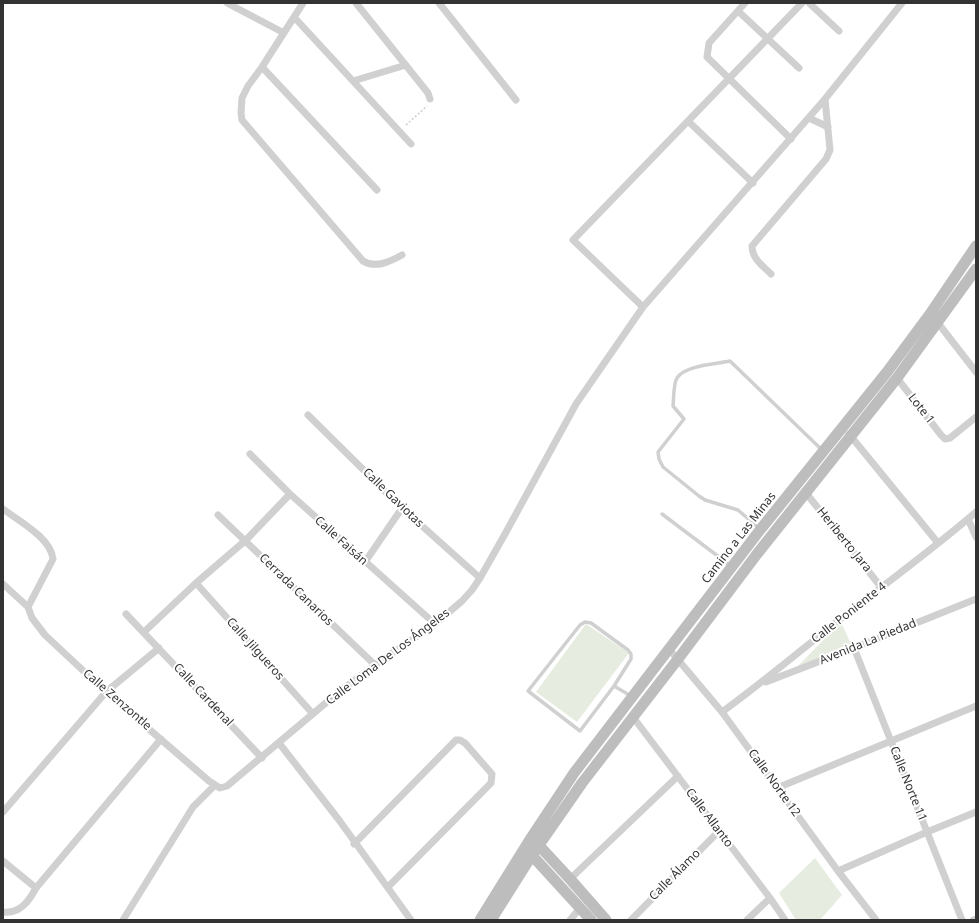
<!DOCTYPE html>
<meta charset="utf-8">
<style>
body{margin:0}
#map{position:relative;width:979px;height:923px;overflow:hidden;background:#fff;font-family:"Noto Sans",sans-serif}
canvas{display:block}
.frame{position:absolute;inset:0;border:4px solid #333;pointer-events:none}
</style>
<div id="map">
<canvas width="979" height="923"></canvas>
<div class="frame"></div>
</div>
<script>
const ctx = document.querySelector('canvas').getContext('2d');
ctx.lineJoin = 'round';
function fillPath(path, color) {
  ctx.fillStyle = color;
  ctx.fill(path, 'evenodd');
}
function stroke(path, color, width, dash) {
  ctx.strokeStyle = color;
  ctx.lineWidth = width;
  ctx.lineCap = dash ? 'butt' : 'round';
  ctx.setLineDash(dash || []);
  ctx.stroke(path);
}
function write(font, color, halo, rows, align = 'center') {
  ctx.font = font + ' "Noto Sans",sans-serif';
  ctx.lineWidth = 4;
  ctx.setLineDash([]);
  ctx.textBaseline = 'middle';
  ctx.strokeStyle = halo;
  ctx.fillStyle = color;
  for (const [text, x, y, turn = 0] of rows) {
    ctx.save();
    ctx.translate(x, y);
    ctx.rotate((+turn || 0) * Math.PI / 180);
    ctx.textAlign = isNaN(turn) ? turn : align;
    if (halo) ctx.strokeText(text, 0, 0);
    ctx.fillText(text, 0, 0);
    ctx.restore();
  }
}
fillPath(new Path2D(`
 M841,622L851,644L795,669Z
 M586,624L629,653L577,722L536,692Z
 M815,858L842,895L820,920H796L779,893Z`), '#e6ecdf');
stroke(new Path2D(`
 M406,125L427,106`), '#cdcdcd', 1.5, [2, 2]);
stroke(new Path2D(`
 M662,514L731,566
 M760,529L738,510L705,500L699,496L663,467L659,459L658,452L684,419L673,406C674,398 673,385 677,378C685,365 717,364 730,361L822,450
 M614,686L631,659V654L628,650L591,623L585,622L580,625L528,691L580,731L614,686L631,696`), '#d0d0d0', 3.5);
stroke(new Path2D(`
 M227,3L284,33
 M303,3L262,67L248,86L242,98L241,113L242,120L363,261C376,269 391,261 402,255
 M356,3L428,93L430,99
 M439,3L516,100
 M745,3L709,43L707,57L791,139
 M809,3L839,31
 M738,11L799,68
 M294,17L411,144
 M262,67L377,190
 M353,81L406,65
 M809,118L828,127
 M688,121L753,183
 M771,274C763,266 752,259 752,246L826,159L830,150L825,99
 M643,307L573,240L802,3
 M938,323L976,372
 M897,378L941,435L945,439L950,438L976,417
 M308,415L402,508L480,578
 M849,434L938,543
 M250,454L290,494L435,624
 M806,493L881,587
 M3,509C19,521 51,538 53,559L28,607
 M218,515L375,665
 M968,519L976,537
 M365,562L402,508
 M196,583L313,714
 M3,584L28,607L32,618L45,635L106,692L209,781L220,788L227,786L340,691L375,665L435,624L462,601L472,590L480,578L505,534L576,404L643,307L825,99L902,3
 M126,614L262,758
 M144,632L196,583L246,540L290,494
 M854,648L962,920
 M669,649L722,712L838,871L876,920
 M766,682L854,648L976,599
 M722,712C762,683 800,651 839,620C885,584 932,550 976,512
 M633,717L770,898L785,920
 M279,743L339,820L411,920
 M777,788L976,706
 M3,812L106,692L159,648
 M354,844L456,740H460L465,743L492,774L491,783L388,887
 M3,861L36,888
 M838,871L927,832L976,812
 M570,879L678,776
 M3,912C20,914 29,901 36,888L161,739
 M123,920L193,807L215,785
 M570,920L580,908
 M631,920L719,831
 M747,920L770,898
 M973,920L976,919`), '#d0d0d0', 7);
stroke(new Path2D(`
 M534,840L570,879L606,920
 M528,851L591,920
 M480,920L531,838L574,773L760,530L887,372L930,314L976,246
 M491,920L532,855L582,783L678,659L757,554L897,378L976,269`), '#bdbdbd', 11);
write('12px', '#333', '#fff', [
 ["Lote 1",921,409,52],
 ["Calle Gaviotas",393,498,44],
 ["Camino a Las Minas",739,538,-52],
 ["Heriberto Jara",844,540,51],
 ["Calle Faisán",341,541,42],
 ["Cerrada Canarios",296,590,44],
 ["Calle Poniente 4",849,613,-38],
 ["Avenida La Piedad",868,642,-22],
 ["Calle Jilgueros",255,649,48],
 ["Calle Loma De Los Ángeles",388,657,-37],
 ["Calle Cardenal",203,695,47],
 ["Calle Zenzontle",117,700,41],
 ["Calle Norte 12",774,783,54],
 ["Calle Norte 11",908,784,68],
 ["Calle Allanto",709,818,53],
 ["Calle Álamo",675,875,-45]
]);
</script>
